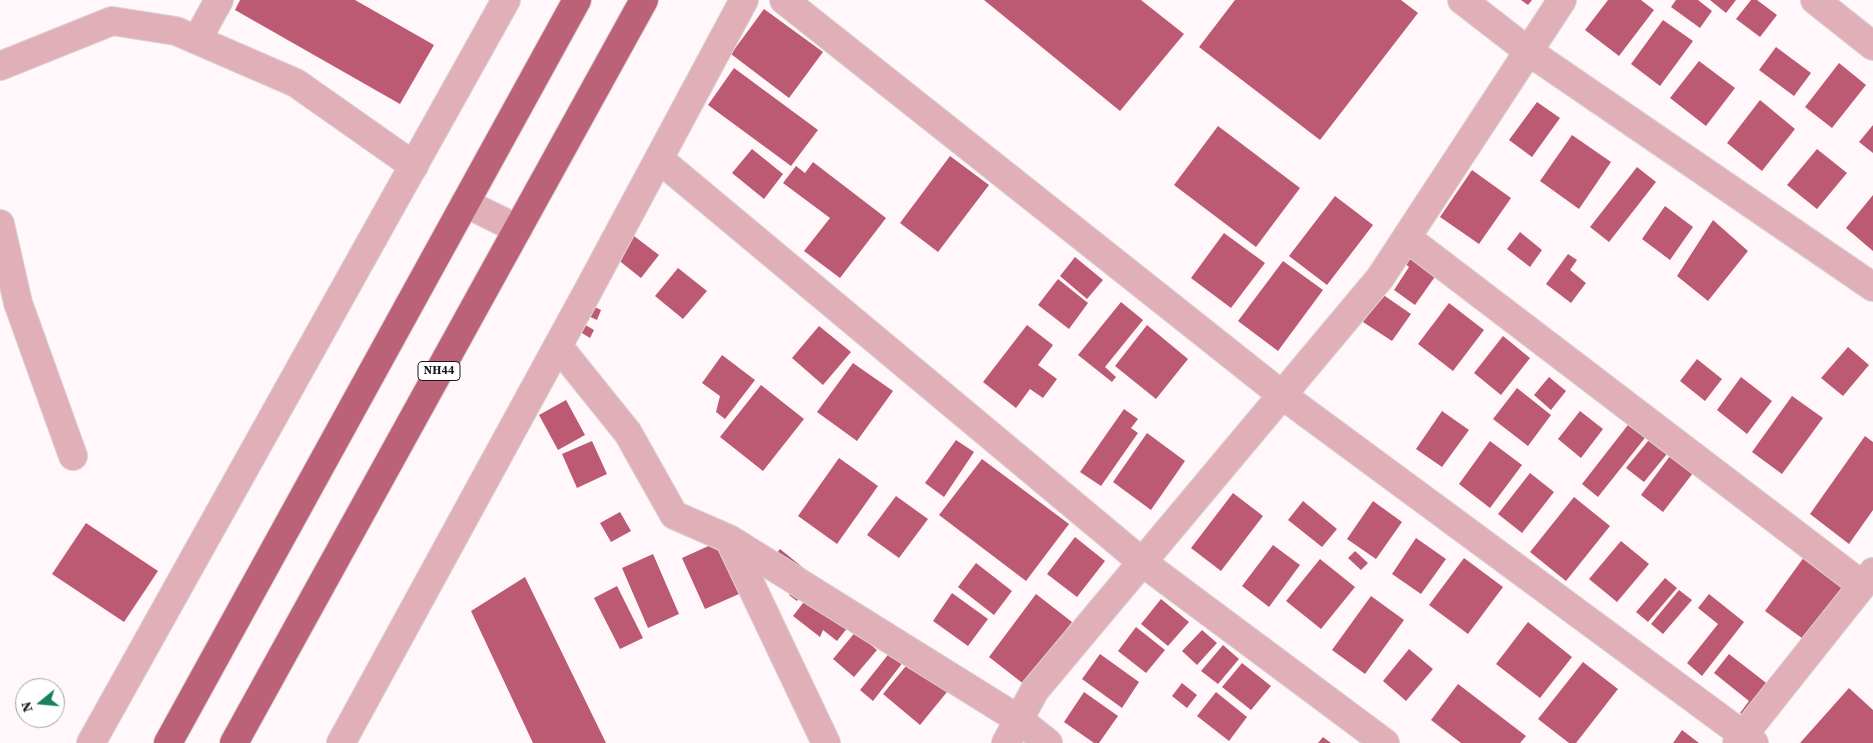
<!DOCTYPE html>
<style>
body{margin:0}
#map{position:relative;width:1873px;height:743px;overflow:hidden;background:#fff7f9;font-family:"Source Serif 4",serif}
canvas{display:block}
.north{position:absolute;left:15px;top:678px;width:50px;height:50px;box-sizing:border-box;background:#fff;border:1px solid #a3a2a2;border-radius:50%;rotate:253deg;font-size:14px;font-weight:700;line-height:20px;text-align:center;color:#1a1617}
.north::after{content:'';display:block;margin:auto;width:18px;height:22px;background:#1b7f58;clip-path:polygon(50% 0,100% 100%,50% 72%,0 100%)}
</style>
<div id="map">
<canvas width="1873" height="743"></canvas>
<div class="north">N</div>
</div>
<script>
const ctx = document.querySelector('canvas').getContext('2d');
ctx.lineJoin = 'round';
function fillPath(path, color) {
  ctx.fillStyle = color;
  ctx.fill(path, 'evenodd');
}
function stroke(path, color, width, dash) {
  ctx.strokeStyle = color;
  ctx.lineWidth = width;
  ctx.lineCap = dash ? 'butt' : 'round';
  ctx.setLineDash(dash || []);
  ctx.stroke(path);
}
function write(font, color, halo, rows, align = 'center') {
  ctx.font = font + ' "Source Serif 4",serif';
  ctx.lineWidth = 4;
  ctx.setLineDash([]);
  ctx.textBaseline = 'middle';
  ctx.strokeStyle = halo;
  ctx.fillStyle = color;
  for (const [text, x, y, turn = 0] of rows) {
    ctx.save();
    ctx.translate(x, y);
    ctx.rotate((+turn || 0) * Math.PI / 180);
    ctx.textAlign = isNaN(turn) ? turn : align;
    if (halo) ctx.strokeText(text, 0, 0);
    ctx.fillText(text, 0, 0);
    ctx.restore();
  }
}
fillPath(new Path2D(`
 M240,0H355L434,45L400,104L235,10Z
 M984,0H1141L1184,34L1120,111Z
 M1235,0H1401L1418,13L1320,140L1199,47Z
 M1521,0H1532L1528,5Z
 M1608,0H1641L1654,10L1619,56L1585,30Z
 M1676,0H1698L1712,11L1700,28L1671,7Z
 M1710,0H1736L1726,13Z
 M1751,0H1757L1777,15L1760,37L1736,19Z
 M764,9L823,52L789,98L731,54Z
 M1663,20L1693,41L1660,86L1631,64Z
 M1776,47L1811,73L1794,96L1759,70Z
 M1699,61L1735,88L1706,126L1670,98Z
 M1839,63L1866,85L1832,128L1805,107Z
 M734,68L818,130L791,166L708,105Z
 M1760,100L1795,129L1762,171L1727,143Z
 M1537,102L1560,118L1532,157L1509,140Z
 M1873,125V153L1859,142Z
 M1218,126L1300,188L1256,247L1174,185Z
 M1572,135L1611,162L1579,209L1540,181Z
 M752,149L783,174L764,199L732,173Z
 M1817,149L1847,173L1817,209L1787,185Z
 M950,156L989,185L938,252L900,223Z
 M813,162L886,218L840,278L804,251L830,218L783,183L796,166L805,173Z
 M1637,167L1656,182L1609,242L1590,227Z
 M1472,170L1511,198L1479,244L1440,217Z
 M1873,195V251L1846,228Z
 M1335,196L1373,225L1327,285L1289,256Z
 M1665,206L1693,227L1670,260L1642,239Z
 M1713,220L1748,251L1708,301L1677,276Z
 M1520,232L1542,250L1530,267L1507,249Z
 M630,233L659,255L641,278L612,255Z
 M1224,233L1265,263L1231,308L1191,278Z
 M1406,248L1439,271L1415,305L1394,290L1409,267L1398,258Z
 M1568,254L1577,260L1570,270L1586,283L1571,303L1546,284Z
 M1075,257L1103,280L1087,299L1060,276Z
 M1283,261L1323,290L1278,351L1238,321Z
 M678,268L707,291L683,319L655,296Z
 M1058,279L1088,303L1069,329L1038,305Z
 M1382,294L1411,314L1392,341L1363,322Z
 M1121,302L1143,320L1105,367L1116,377L1112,382L1078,355Z
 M1449,303L1484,330L1453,371L1418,344Z
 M589,304L601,310L597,320L584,314Z
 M582,323L594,330L590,338L577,330Z
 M1027,325L1053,345L1038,365L1057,379L1043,398L1030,389L1016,408L983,382Z
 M1147,325L1188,359L1156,399L1115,366Z
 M819,326L851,352L823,385L792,358Z
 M1503,336L1530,358L1501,395L1474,373Z
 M1848,347L1869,365L1843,396L1821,378Z
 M722,355L755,380L725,419L716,412L720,396L702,383Z
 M1697,359L1722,379L1705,401L1680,381Z
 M853,363L893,391L857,441L817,412Z
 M1549,377L1566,391L1551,410L1534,395Z
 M1741,377L1772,401L1747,434L1717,410Z
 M761,385L804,419L763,471L720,437Z
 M1517,388L1551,415L1528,446L1493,419Z
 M1792,396L1823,418L1782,474L1752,452Z
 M566,400L585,435L558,450L539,415Z
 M1124,409L1138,419L1131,428L1138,433L1101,486L1080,472Z
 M1442,411L1469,430L1442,467L1416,449Z
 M1580,411L1603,429L1581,458L1558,439Z
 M1631,421L1648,434L1598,497L1582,484Z
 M1147,433L1185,461L1151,510L1113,482Z
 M1653,435L1671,449L1644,482L1626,468Z
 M1865,436L1873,442V510L1849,544L1810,514Z
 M956,440L974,452L944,497L925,483Z
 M592,441L607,474L577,488L562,454Z
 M1490,441L1522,465L1490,508L1459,484Z
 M1670,456L1693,473L1663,512L1641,495Z
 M839,458L878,486L837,544L798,516Z
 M982,459L1069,524L1026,581L939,515Z
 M1530,473L1554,492L1522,533L1498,514Z
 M1233,493L1263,516L1221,571L1191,548Z
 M896,496L928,519L899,558L867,535Z
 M1574,497L1610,526L1566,581L1530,552Z
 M1303,501L1337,529L1322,547L1288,520Z
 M1373,501L1402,522L1376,559L1347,539Z
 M620,512L631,531L611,542L600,523Z
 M86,523L158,571L124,622L52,574Z
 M1075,537L1105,561L1077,597L1047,574Z
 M1416,538L1446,559L1421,594L1392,574Z
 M1621,541L1649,564L1617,602L1589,579Z
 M715,543L739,594L705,609L682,558Z
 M1273,545L1300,565L1269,607L1242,586Z
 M780,549L806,570V574L814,580L797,601L789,595L797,586L772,559Z
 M1355,551L1368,563L1361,570L1348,558Z
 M1807,553L1852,587L1810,644L1765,611Z
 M653,554L679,614L648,628L622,568Z
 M1464,558L1503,587L1468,634L1429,605Z
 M1320,559L1355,587L1321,629L1286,601Z
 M976,563L1012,591L994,615L958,587Z
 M525,577L606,743H533L471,611Z
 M1665,578L1677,588L1648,622L1636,612Z
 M817,585L856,617L837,641L823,630L820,637L793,616Z
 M617,586L643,638L620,649L594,598Z
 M1679,590L1692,600L1663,634L1651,624Z
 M952,593L988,619L968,646L933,621Z
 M1036,594L1072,622L1025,685L989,657Z
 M1709,594L1744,622L1702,676L1687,663L1718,624L1698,608Z
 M1371,596L1404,620L1365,674L1332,650Z
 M1161,599L1189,622L1168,646L1141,624Z
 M1528,622L1572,657L1540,698L1496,664Z
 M862,624L877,637L871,645L877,650L854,677L833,659Z
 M1136,627L1165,650L1146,673L1118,651Z
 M1202,630L1217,643L1197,665L1182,651Z
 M1223,645L1239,659L1218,684L1201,671Z
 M1409,649L1433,669L1406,701L1383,681Z
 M891,651L904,661L873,701L860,690Z
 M1100,654L1139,682L1122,708L1082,679Z
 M1729,654L1774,689L1750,721L1740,713L1749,701L1714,673Z
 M910,661L947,692L920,725L883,694Z
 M1583,662L1618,689L1576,743H1569L1538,719Z
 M1242,663L1271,686L1251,710L1222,687Z
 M1182,683L1197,695L1187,708L1172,696Z
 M1458,684L1526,736L1520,743H1461L1431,720Z
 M1849,688L1873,710V743H1800Z
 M1084,692L1118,716L1099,743H1094L1064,722Z
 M1216,692L1247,717L1229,741L1197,716Z
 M1682,730L1699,743H1673Z
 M1323,737L1331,743H1318Z`), '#bc5a73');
const minor = new Path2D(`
 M784,0L1282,395L1754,743
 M1462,0L1528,51L1873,287
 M1815,0L1873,46
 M197,40L219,0
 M0,66L112,21L176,31L296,83L414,166
 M659,159L1142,562L1385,743
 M465,203L518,229
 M0,224L18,303L73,456
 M1407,238L1862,585
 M558,346L628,433L674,515L729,539L826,743
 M729,539L1018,719L1048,743
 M1006,743L1035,690L1380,278L1562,0
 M1737,743L1873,572`);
const tertiary = new Path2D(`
 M91,743L506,0
 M341,743L589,289L744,0`);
const trunk = new Path2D(`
 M168,743L577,0
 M234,743L644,0`);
stroke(minor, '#dad3d5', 30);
stroke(tertiary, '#dad3d5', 30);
stroke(trunk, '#dad3d5', 30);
stroke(minor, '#e0afb8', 28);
stroke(tertiary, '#e0afb8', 28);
stroke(trunk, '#bc6278', 28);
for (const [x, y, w] of [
 [439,371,42]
]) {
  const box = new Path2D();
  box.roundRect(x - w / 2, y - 9.5, w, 19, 4);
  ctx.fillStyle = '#fff';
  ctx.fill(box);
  stroke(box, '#1a1617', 1);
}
write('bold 12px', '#1a1617', null, [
 ["NH44",439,371]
]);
</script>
